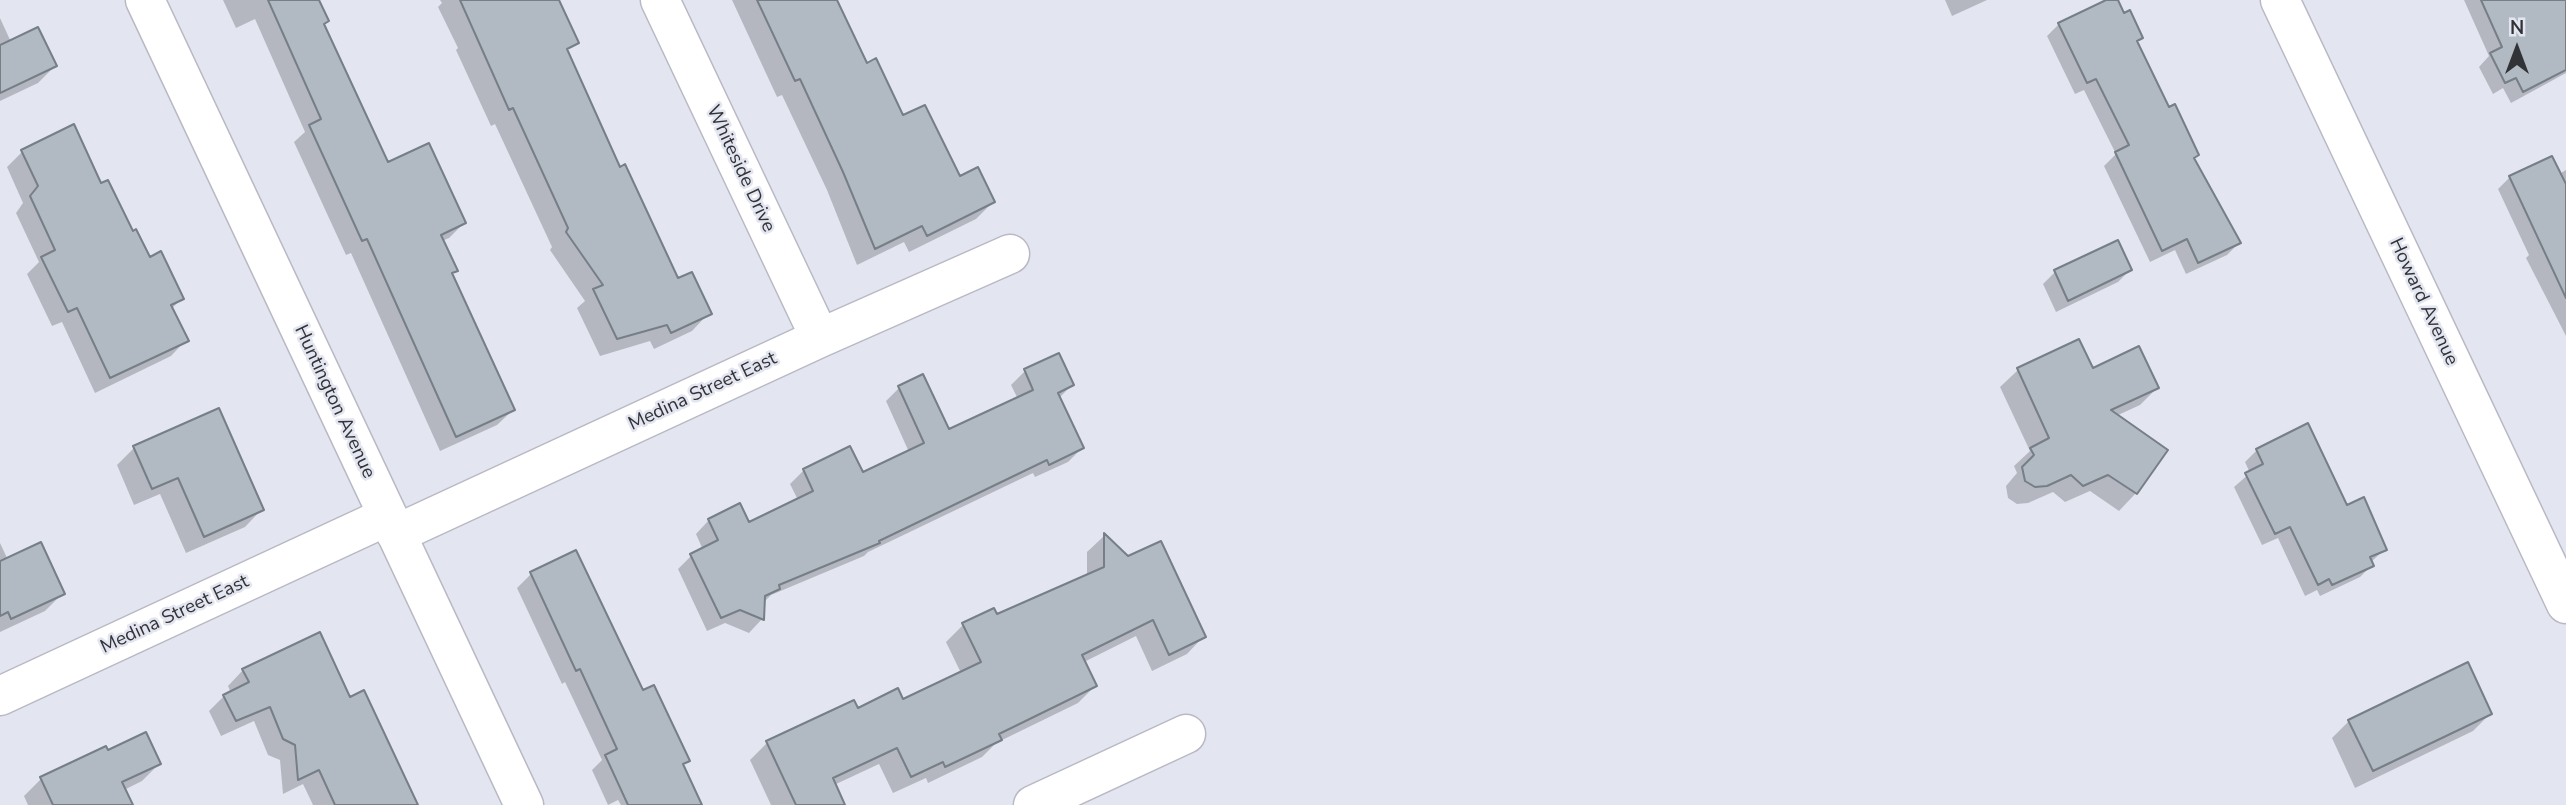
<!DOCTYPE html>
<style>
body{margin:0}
#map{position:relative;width:2566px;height:805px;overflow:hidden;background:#e3e5f0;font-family:"Nunito Sans",sans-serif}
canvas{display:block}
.north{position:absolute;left:2482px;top:14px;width:70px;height:70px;-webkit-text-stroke:5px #e3e5f0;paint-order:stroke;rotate:0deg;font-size:19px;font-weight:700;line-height:28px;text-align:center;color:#323337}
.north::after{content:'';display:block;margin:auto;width:24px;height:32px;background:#323337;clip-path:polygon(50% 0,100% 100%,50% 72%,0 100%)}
</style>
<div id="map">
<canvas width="2566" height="805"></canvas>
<div class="north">N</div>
</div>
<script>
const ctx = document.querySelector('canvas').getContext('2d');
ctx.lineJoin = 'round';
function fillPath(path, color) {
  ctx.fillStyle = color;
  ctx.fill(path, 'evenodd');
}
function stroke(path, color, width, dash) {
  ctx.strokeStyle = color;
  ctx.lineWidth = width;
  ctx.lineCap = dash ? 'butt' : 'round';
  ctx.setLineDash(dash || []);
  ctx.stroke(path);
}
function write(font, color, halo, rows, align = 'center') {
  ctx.font = font + ' "Nunito Sans",sans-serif';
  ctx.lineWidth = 5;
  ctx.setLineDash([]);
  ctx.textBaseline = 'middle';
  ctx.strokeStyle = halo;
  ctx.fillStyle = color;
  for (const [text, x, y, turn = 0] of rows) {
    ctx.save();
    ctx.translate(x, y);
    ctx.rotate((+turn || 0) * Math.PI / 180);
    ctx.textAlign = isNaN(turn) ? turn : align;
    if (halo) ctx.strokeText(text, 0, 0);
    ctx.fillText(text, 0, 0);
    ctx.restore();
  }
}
fillPath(new Path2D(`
 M223,0H317L322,25L387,164L464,223L449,238L442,241L456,270L451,275L513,410L497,425L440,451L351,253L346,255L294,142L305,132L255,19L236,28Z
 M440,0H548L570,46L565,51L619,169L677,281L709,313L692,331L654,349L650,341L600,356L577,308L585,301L550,250L552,247L495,124L491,126L456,50L458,48L438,7L442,3Z
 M732,0H835L866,65L902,118L959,178L993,202L976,219L909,252L904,242L857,265L827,190L782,95L777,97Z
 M1945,0H1987L1952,16Z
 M2110,0H2116L2123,15L2141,38L2135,43L2168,109L2197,155L2193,159L2239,243L2227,255L2186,274L2175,250L2150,262L2104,166L2116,154L2084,90L2075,94L2047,36L2059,24Z
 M2464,0H2565L2566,73L2511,103L2503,88L2493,94L2479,67L2489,56Z
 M0,18L11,42L55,66L38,83L0,101Z
 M22,152L101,186L149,260L182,299L171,309L186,340L171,356L95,393L62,322L52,326L27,274L39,262L16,213L23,203L7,167Z
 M2566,170V336L2526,258L2529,255L2498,189L2510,177L2559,174Z
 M2130,270L2118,282L2056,312L2043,284L2055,272Z
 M2079,342L2092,370L2157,388L2140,405L2116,416L2166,450L2136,493L2119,511L2090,491L2065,502L2053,492L2028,503L2017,504L2008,498L2006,486L2017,473L2014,466L2030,451L2000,387L2018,370Z
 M1058,356L1072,385L1059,398L1082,448L1068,462L1035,477L1033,473L868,552L864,556L771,595L764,602L762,619L749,633L725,623L707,631L678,569L691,556L703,550L696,534L709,520L748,524L798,500L790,484L804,470L849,448L862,474L909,452L886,401L899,388L948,431L1018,399L1011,385L1025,371Z
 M134,448L262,509L245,527L186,553L160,494L134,505L117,465Z
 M2257,450L2346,507L2385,549L2371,562L2372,565L2360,577L2320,596L2317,590L2305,596L2278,538L2262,545L2234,487L2250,473L2245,462Z
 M1104,536L1204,636L1187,654L1152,671L1136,636L1084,662L1095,686L1078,703L996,743L982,757L928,783L926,778L893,793L879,764L834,785L843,805H771L750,760L767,743L858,710L903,701L961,673L946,642L963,625L996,616L1087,576V552Z
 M0,543L8,560L63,593L45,611L0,632Z
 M531,574L642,693L688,761L682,766L700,805H621L618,800L608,805L592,770L602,760L565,682L562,684L517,588Z
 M243,670L349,699L412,805H313L303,784L283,794L280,760L268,755L254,721L221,736L209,711L224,696L231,693L228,686Z
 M2490,714L2473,731L2355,788L2332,738L2349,721Z
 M107,753L159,764L142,781L124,790L131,805H28L24,796L41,779Z`), '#0003');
const building = new Path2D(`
 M268,0H319L329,21L324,24L388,162L429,143L466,223L441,235L458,271L452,273L515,410L456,437L367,239L362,241L309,125L321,119Z
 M460,0H559L579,43L567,49L620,167L625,164L678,278L692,272L712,314L671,333L667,325L617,339L593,289L603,285L566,232L568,228L513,108L509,110Z
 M757,0H837L867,63L876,58L903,115L925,105L960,176L978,167L995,202L927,236L922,226L875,249L843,172L800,79L795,81Z
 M2106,0H2118L2124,13L2130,10L2143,38L2137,41L2169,107L2175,104L2199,155L2194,158L2241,243L2198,263L2187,239L2162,251L2115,152L2129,145L2096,79L2087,83L2058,23Z
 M2481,0H2566V70L2523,92L2516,78L2505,83L2490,53L2502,47Z
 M38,27L57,66L0,93V45Z
 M74,124L101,183L108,180L133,231L136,229L150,257L161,251L184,299L171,305L189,341L110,378L77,308L68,312L41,257L55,250L30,196L38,186L21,150Z
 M2552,156L2566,184V298L2509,176Z
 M2118,240L2132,270L2068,301L2054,270Z
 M2079,339L2093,368L2139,346L2159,388L2111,410L2168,450L2137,494L2108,475L2083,486L2071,475L2047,486L2035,487L2025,481L2022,467L2034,455L2030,448L2049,438L2017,368Z
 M1059,353L1074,385L1058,393L1084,448L1049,465L1047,460L879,541L880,543L779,585L780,589L765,596L764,620L740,610L721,618L690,554L718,540L708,519L740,503L749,522L813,491L803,469L850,446L863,472L924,443L898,386L923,374L949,429L1033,390L1024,369Z
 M219,408L264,510L204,537L178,478L152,489L133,446Z
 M2308,423L2347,505L2364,497L2387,550L2370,557L2374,566L2332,585L2329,579L2318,585L2290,527L2275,534L2245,473L2263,464L2256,449Z
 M1104,533L1128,556L1161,541L1206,637L1169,655L1153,620L1082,655L1097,686L999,734L1002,740L945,767L943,762L911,777L897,748L833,778L845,805H796L766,741L854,700L858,708L898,688L903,699L981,662L962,623L994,608L997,614L1104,567Z
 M41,542L65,594L11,619L8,612L0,616V561Z
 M576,550L643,690L654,685L690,761L683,764L702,805H628L605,755L617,749L580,669L576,671L530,572Z
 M320,632L350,697L364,690L418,805H335L319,770L298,780L295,745L283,739L270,707L236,721L223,695L249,682L242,669Z
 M2468,662L2492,714L2373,771L2348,720Z
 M146,732L161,764L122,782L133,805H53L40,777L106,746L108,750Z`);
fillPath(building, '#b1b9c2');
stroke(building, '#767e86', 2);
const street = new Path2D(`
 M145,0L524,805
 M660,0L820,338
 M396,534L820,338L1010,254
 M0,696L388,516
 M1033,805L1186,734`);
const secondary = new Path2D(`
 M2280,0L2566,604`);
stroke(street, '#b8b9c4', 41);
stroke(secondary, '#b8b9c4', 41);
stroke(street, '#fff', 38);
stroke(secondary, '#fff', 38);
write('19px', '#323337', '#e3e5f0', [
 ["Whiteside Drive",740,169,65],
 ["Howard Avenue",2423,302,65],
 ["Medina Street East",703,392,-25],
 ["Huntington Avenue",334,402,65],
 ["Medina Street East",175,615,-25]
]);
</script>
